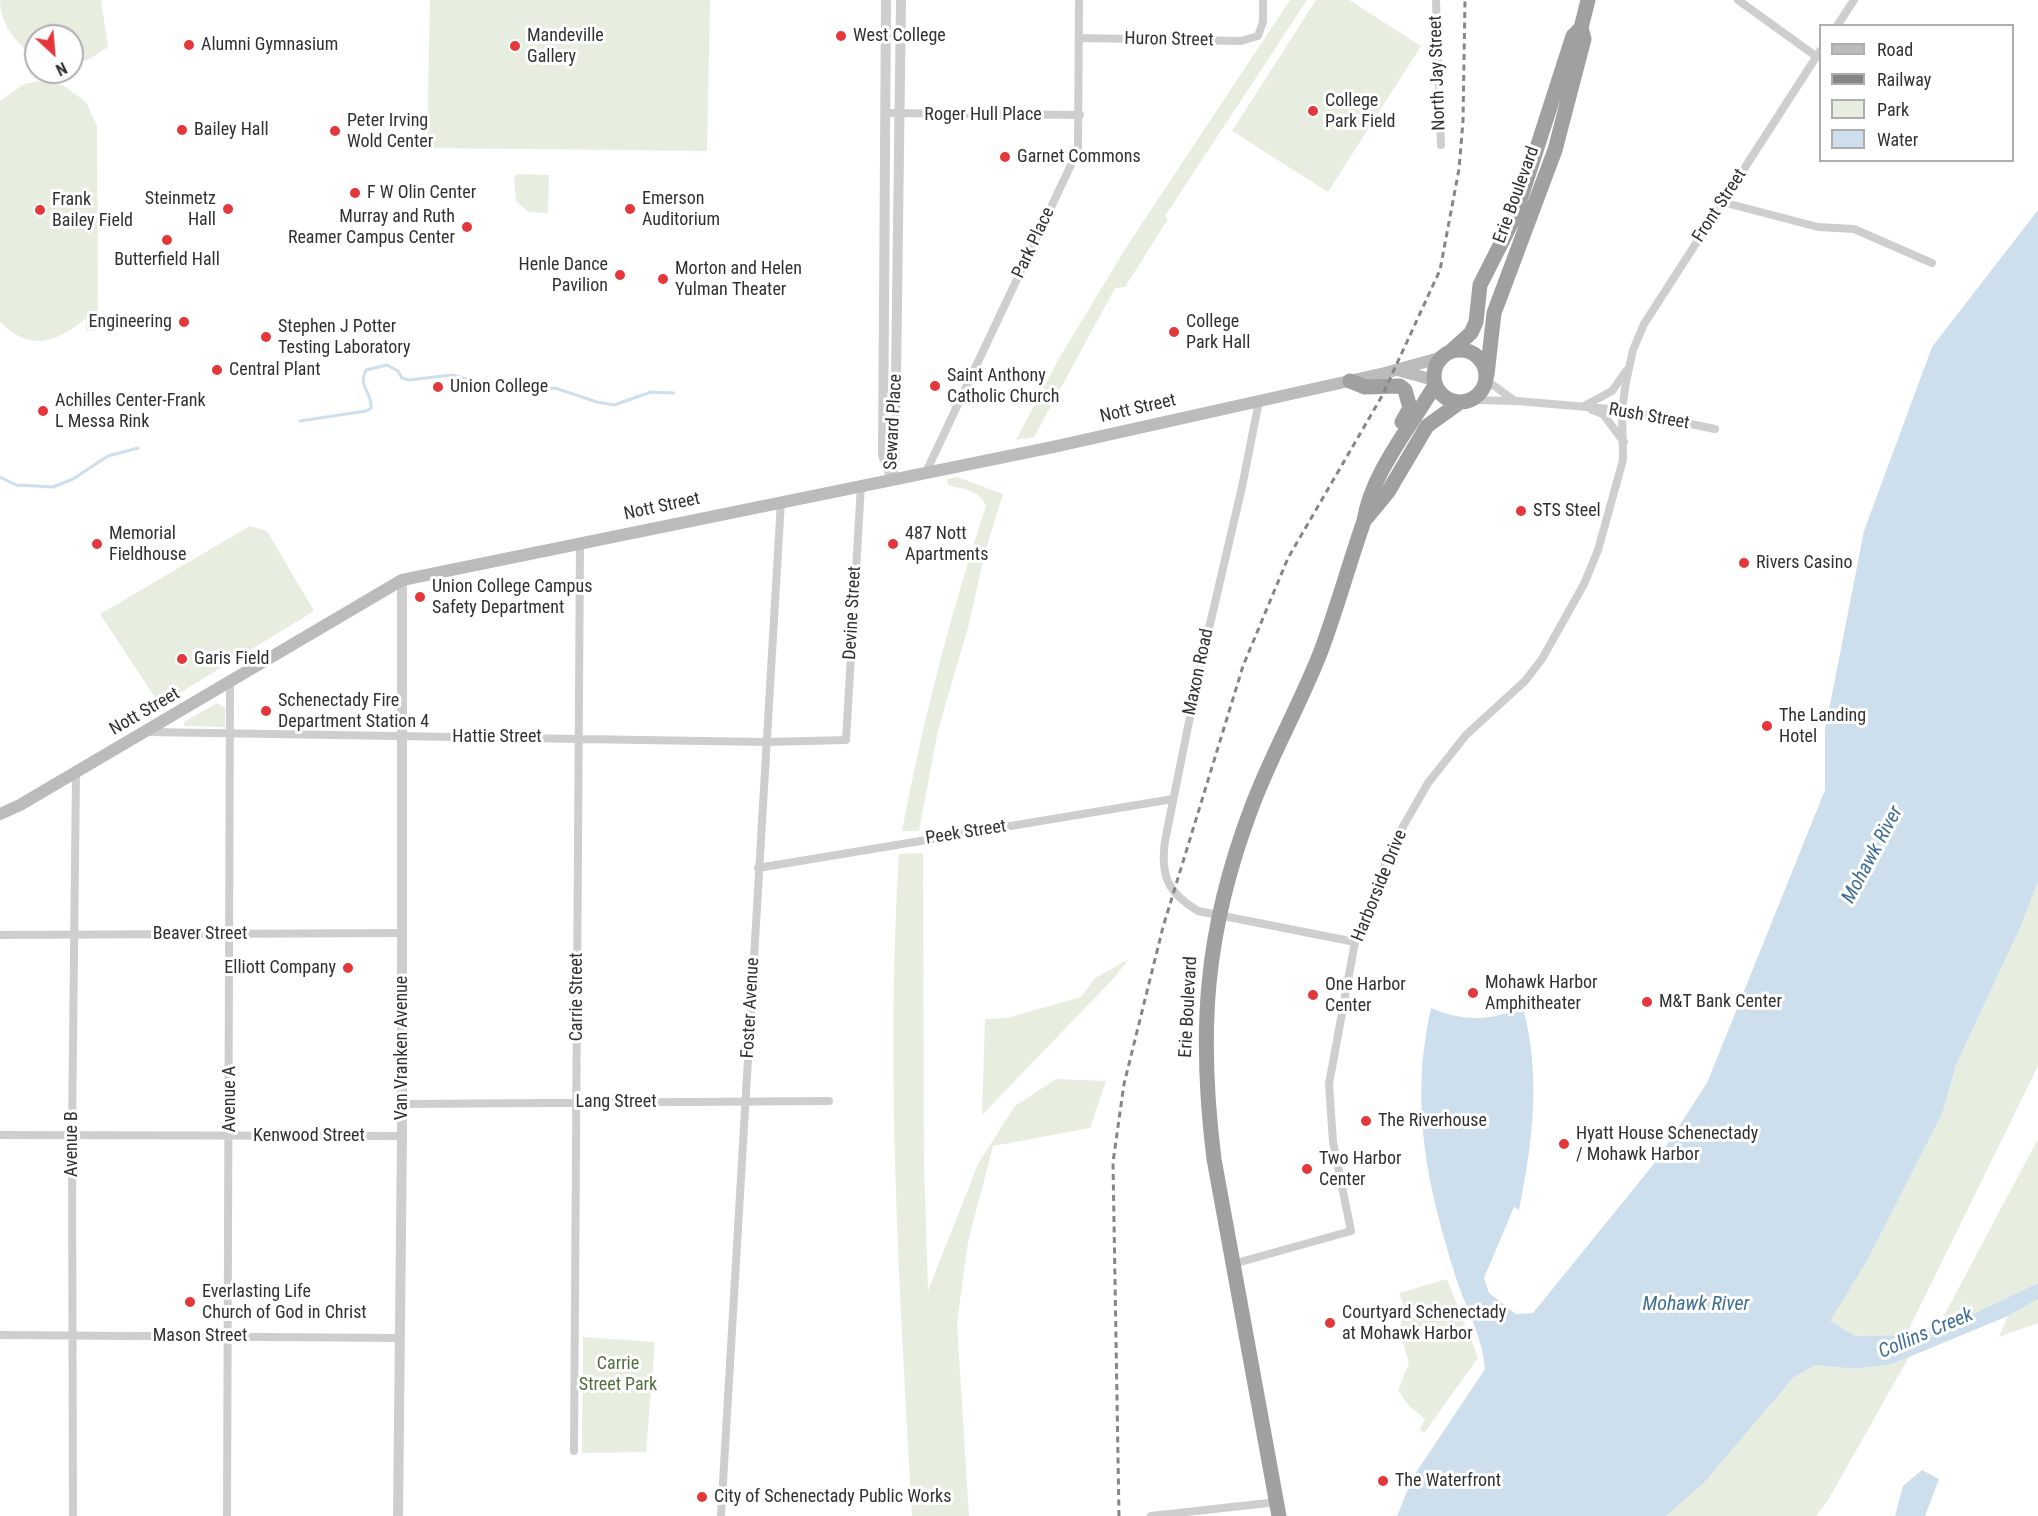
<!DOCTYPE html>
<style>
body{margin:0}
#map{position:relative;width:2038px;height:1516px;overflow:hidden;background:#fff;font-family:"Roboto Condensed",sans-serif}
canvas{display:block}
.legend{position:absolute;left:1819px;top:24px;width:195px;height:138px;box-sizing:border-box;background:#fff;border:2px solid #adadad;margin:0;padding:8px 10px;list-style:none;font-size:18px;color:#313131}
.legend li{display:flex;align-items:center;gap:12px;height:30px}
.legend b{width:30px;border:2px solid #adadad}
.north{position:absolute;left:24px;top:24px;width:60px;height:60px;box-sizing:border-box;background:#fff;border:2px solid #adadad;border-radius:50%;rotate:154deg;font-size:16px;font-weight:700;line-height:24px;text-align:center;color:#313131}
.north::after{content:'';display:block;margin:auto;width:21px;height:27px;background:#e4373b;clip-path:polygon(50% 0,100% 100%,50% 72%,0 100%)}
</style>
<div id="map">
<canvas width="2038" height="1516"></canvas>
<ul class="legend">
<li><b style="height:8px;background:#bbb"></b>Road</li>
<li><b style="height:8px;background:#868686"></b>Railway</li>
<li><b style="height:16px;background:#e7eee0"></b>Park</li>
<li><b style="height:16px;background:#cddfed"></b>Water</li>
</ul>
<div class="north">N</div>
</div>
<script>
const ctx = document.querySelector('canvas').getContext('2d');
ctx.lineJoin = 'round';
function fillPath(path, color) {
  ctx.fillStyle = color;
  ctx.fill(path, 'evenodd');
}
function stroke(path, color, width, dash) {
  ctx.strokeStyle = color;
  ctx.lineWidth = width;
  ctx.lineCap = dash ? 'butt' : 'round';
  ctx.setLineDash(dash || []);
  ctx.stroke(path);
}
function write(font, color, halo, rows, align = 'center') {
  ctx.font = font + ' "Roboto Condensed",sans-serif';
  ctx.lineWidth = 6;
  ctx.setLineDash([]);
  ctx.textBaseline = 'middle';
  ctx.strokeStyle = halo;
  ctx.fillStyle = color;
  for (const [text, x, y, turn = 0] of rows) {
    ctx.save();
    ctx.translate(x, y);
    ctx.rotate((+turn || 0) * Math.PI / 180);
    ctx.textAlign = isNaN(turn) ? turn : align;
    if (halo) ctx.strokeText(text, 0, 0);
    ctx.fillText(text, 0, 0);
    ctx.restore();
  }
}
fillPath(new Path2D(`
 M0,0H101L108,47L88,60L72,63V36H36V56C16,46 0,22 0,0Z
 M430,0H710L707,151L427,148Z
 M1290,0H1307L1165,216L1168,219L1125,287L1115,288L1038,430L1034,437L1016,440L1058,360L1127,246Z
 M1316,0H1349L1421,46L1328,192L1232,131Z
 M39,81L63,85L75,94L86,102L97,126L98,330L86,331V318C57,343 30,352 0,322V101L24,84Z
 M518,174L549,175L548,213L528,212L516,201L514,178Z
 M957,477L1003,494L985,552L968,628L938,730L919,831H902C923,721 950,614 986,506C980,490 963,489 948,485L947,479Z
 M250,526L267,531L314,611L160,705L100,614Z
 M217,703L225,708V727L184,726V722Z
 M923,853L924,1164L928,1291L978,1164L1015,1106L1056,1079L1106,1081L1090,1128L993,1146L968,1242L957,1323L969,1516H912C900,1296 885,1075 899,854Z
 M2038,882V1066L1906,1335L1855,1336L1829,1321L1868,1259L1943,1112L1956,1065L2020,928Z
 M1129,959L1113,979L982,1115L985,1019L1007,1018L1081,997L1095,978Z
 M2038,1139V1283L1971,1315L1939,1325Z
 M1447,1279L1478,1358L1424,1433L1420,1430L1425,1419L1409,1406L1398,1390L1409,1363L1399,1329L1405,1310L1399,1293Z
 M2038,1299V1323L1999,1337L2008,1316Z
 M583,1337L655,1342L646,1452L582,1453Z
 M1909,1357L1828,1500L1816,1516H1666L1704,1483L1793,1378L1815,1365L1856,1369L1892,1364Z`), '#e7eee0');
fillPath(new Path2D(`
 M2038,210V882L2020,928L1956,1065L1943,1112L1868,1259L1830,1321L1855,1336L1906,1335L1971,1315L2038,1283V1299L2008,1316L1892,1364L1856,1369L1815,1365L1793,1378L1704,1483L1666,1516H1397L1413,1477L1485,1369C1483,1338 1466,1308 1456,1278C1427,1185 1409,1105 1431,1008C1464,1022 1490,1021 1523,1007C1541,1077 1533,1141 1519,1210L1514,1207L1484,1278L1489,1293L1516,1314L1533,1313L1657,1160L1707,1083L1825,790V730L1864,531L1932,347Z
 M1922,1470L1939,1479L1925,1516H1895L1903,1486Z`), '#cddfed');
stroke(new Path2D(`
 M300,421L366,411L371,408C373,393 357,386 366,370L387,365L398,371L402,378L409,380L452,375L491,386L531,390L555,388L597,402L614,405L651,392L674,393
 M0,477L16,485L53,487L73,479L108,456L138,448`), '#cddfed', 3);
stroke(new Path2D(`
 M1436,0L1441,145
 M1738,0L1817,57
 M1837,26L1854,0
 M1079,38L1241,41L1258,36L1263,22V0
 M885,113L1080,115
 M1722,202L1818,227L1854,229L1932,263
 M1486,380L1515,401
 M1472,400L1517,401L1622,410L1715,429
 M1259,401L1242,487L1200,667L1165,841C1160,876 1168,893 1198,911L1355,942
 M1584,406L1612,391L1626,371
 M1592,410L1603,414L1624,442
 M926,472L1078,150L1079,0
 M148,732L766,742L846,740L861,485
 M758,868L1173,799
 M0,935L401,933
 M402,1104L829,1101
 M0,1135L402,1136
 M1233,1264L1351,1231L1333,1142L1329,1084L1355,942L1393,844L1428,783L1466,735L1525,681L1542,659L1584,584L1598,550L1623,460L1622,410L1626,382L1633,350L1644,324L1820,51
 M0,1335L399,1338
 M574,1451L580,543
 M73,1516L72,1136L76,773
 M227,1516L230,682
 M721,1516L781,501
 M1151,1516L1277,1502`), '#cecece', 8);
stroke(new Path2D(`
 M886,0L883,455L892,479
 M892,476L895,456L901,0
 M398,1516L402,1136V580`), '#cecece', 10);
stroke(new Path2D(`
 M1401,371L1434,380
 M0,814L20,805L402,580L1053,447L1385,373L1443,357`), '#bbb', 12);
stroke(new Path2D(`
 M1434 376a26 26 0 1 1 52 0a26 26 0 1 1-52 0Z
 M1450,352L1471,333L1476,322L1480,285L1515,216L1573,36L1581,28L1588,0
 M1487,375L1494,313L1555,150L1584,39L1581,28
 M1350,381L1365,387L1400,386L1405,390L1410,408L1402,422
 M1364,521L1388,492L1427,426L1459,403
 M1279,1516L1214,1159C1198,1030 1205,931 1251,809C1271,755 1300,705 1321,651C1337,608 1349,564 1364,521C1371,474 1411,426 1435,385`), '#a0a0a0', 15);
stroke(new Path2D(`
 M1119,1516L1113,1162L1124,1084L1163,927L1243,666L1288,558L1382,396L1440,270L1459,169L1463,121L1465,0`), '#868686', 3, [6, 4.5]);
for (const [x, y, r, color] of [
 [841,36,6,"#e4373b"],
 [189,45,6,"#e4373b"],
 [515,46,6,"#e4373b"],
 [1313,111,6,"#e4373b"],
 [182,130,6,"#e4373b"],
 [335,131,6,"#e4373b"],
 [1005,157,6,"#e4373b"],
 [355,193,6,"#e4373b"],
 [228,209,6,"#e4373b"],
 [630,209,6,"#e4373b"],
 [40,210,6,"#e4373b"],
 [467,227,6,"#e4373b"],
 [167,240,6,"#e4373b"],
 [620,275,6,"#e4373b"],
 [663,279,6,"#e4373b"],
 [184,322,6,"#e4373b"],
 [1174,332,6,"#e4373b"],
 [266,337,6,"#e4373b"],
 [217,370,6,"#e4373b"],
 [935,386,6,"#e4373b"],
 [438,387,6,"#e4373b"],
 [43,411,6,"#e4373b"],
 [1521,511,6,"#e4373b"],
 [97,544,6,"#e4373b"],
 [893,544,6,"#e4373b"],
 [1744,563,6,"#e4373b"],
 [420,597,6,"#e4373b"],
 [182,659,6,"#e4373b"],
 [266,711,6,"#e4373b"],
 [1767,726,6,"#e4373b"],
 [348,968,6,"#e4373b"],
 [1473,993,6,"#e4373b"],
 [1313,995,6,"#e4373b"],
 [1647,1002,6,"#e4373b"],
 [1366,1121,6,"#e4373b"],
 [1564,1144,6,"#e4373b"],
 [1307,1169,6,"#e4373b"],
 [190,1302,6,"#e4373b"],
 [1330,1323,6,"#e4373b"],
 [1383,1481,6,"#e4373b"],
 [702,1497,6,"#e4373b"]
]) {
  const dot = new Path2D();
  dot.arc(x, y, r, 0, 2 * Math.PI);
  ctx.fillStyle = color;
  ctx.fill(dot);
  stroke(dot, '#fff', 2);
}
write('18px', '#313131', '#fff', [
 ["Mandeville",527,36],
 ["Gallery",527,57],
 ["West College",853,36],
 ["Alumni Gymnasium",201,45],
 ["College",1325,101],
 ["Park Field",1325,122],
 ["Peter Irving",347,121],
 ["Wold Center",347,142],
 ["Bailey Hall",194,130],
 ["Garnet Commons",1017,157],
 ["F W Olin Center",367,193],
 ["Steinmetz",216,199,"right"],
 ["Hall",216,220,"right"],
 ["Emerson",642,199],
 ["Auditorium",642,220],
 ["Frank",52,200],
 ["Bailey Field",52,221],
 ["Murray and Ruth",455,217,"right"],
 ["Reamer Campus Center",455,238,"right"],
 ["Butterfield Hall",167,260,"center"],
 ["Henle Dance",608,265,"right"],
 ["Pavilion",608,286,"right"],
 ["Morton and Helen",675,269],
 ["Yulman Theater",675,290],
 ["Engineering",172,322,"right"],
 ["College",1186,322],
 ["Park Hall",1186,343],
 ["Stephen J Potter",278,327],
 ["Testing Laboratory",278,348],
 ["Central Plant",229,370],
 ["Saint Anthony",947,376],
 ["Catholic Church",947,397],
 ["Union College",450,387],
 ["Achilles Center-Frank",55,401],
 ["L Messa Rink",55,422],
 ["STS Steel",1533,511],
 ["Memorial",109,534],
 ["Fieldhouse",109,555],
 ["487 Nott",905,534],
 ["Apartments",905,555],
 ["Rivers Casino",1756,563],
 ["Union College Campus",432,587],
 ["Safety Department",432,608],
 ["Garis Field",194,659],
 ["Schenectady Fire",278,701],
 ["Department Station 4",278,722],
 ["The Landing",1779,716],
 ["Hotel",1779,737],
 ["Elliott Company",336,968,"right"],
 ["Mohawk Harbor",1485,983],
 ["Amphitheater",1485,1004],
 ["One Harbor",1325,985],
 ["Center",1325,1006],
 ["M&T Bank Center",1659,1002],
 ["The Riverhouse",1378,1121],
 ["Hyatt House Schenectady",1576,1134],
 ["/ Mohawk Harbor",1576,1155],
 ["Two Harbor",1319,1159],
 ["Center",1319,1180],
 ["Everlasting Life",202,1292],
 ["Church of God in Christ",202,1313],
 ["Courtyard Schenectady",1342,1313],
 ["at Mohawk Harbor",1342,1334],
 ["The Waterfront",1395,1481],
 ["City of Schenectady Public Works",714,1497]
], 'left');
write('18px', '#313131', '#fff', [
 ["Huron Street",1169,40,1],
 ["North Jay Street",1438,73,-92],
 ["Roger Hull Place",983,115],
 ["Erie Boulevard",1517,195,-70],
 ["Front Street",1720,206,-57],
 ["Park Place",1034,243,-65],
 ["Nott Street",1138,409,-13],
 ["Rush Street",1649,417,10],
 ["Seward Place",894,422,-87],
 ["Nott Street",662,507,-12],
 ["Devine Street",853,613,-87],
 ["Maxon Road",1199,672,-78],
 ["Nott Street",145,712,-30],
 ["Hattie Street",497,737],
 ["Peek Street",966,833,-9],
 ["Harborside Drive",1380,886,-68],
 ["Beaver Street",200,934],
 ["Carrie Street",577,997,-90],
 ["Erie Boulevard",1189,1007,-87],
 ["Foster Avenue",751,1008,-87],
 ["Van Vranken Avenue",402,1048,-90],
 ["Avenue A",230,1099,-90],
 ["Lang Street",616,1102],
 ["Kenwood Street",309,1136],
 ["Avenue B",72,1144,-90],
 ["Mason Street",200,1336]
]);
write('18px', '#526d3e', '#fff', [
 ["Carrie",618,1364],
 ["Street Park",618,1385]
]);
write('italic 20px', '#3f6e94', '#fff', [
 ["Mohawk River",1873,855,-62],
 ["Mohawk River",1696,1305],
 ["Collins Creek",1926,1334,-23]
]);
</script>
